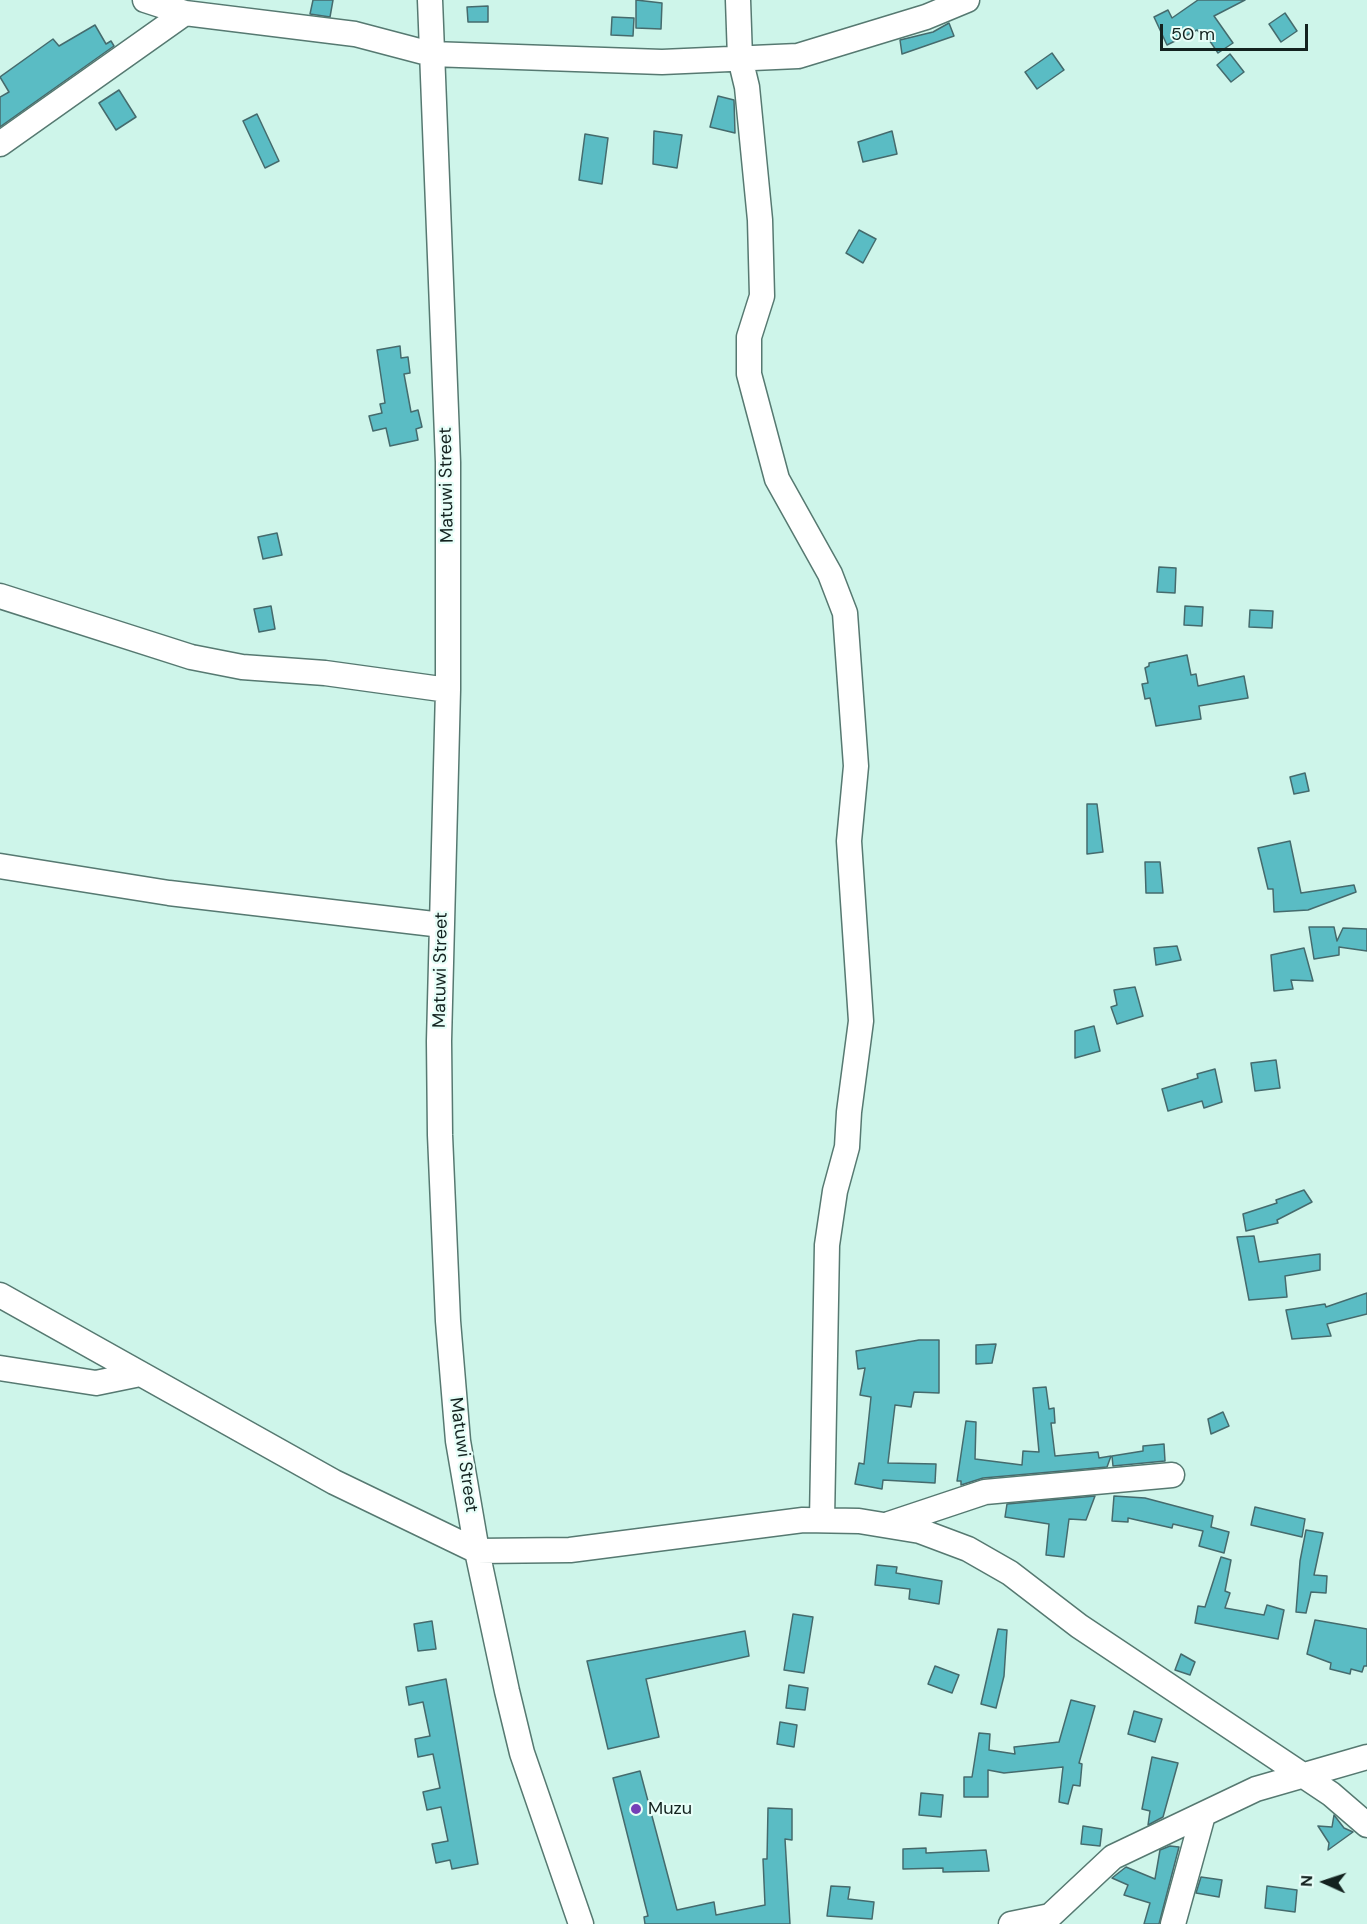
<!DOCTYPE html>
<style>
body{margin:0}
#map{position:relative;width:1367px;height:1924px;overflow:hidden;background:#cef5ea;font-family:"DM Sans",sans-serif}
canvas{display:block}
.north{position:absolute;left:1295px;top:1852px;width:60px;height:60px;-webkit-text-stroke:4px #e7fef8;paint-order:stroke;rotate:273deg;font-size:16px;font-weight:700;line-height:24px;text-align:center;color:#13221f}
.north::after{content:'';display:block;margin:auto;width:21px;height:27px;background:#13221f;clip-path:polygon(50% 0,100% 100%,50% 72%,0 100%)}
.scale{position:absolute;left:1160px;top:24px;width:148px;height:27px;box-sizing:border-box;border:3px solid #13221f;border-top:0;padding-left:8px;font-size:18px;line-height:21px;white-space:nowrap;color:#13221f;-webkit-text-stroke:4px #e7fef8;paint-order:stroke}
</style>
<div id="map">
<canvas width="1367" height="1924"></canvas>
<div class="north">N</div>
<div class="scale">50 m</div>
</div>
<script>
const ctx = document.querySelector('canvas').getContext('2d');
ctx.lineJoin = 'round';
function fillPath(path, color) {
  ctx.fillStyle = color;
  ctx.fill(path, 'evenodd');
}
function stroke(path, color, width, dash) {
  ctx.strokeStyle = color;
  ctx.lineWidth = width;
  ctx.lineCap = dash ? 'butt' : 'round';
  ctx.setLineDash(dash || []);
  ctx.stroke(path);
}
function write(font, color, halo, rows, align = 'center') {
  ctx.font = font + ' "DM Sans",sans-serif';
  ctx.lineWidth = 4.5;
  ctx.setLineDash([]);
  ctx.textBaseline = 'middle';
  ctx.strokeStyle = halo;
  ctx.fillStyle = color;
  for (const [text, x, y, turn = 0] of rows) {
    ctx.save();
    ctx.translate(x, y);
    ctx.rotate((+turn || 0) * Math.PI / 180);
    ctx.textAlign = isNaN(turn) ? turn : align;
    if (halo) ctx.strokeText(text, 0, 0);
    ctx.fillText(text, 0, 0);
    ctx.restore();
  }
}
const building = new Path2D(`
 M313,0H333L330,17L310,14Z
 M636,0L662,3L661,29L636,28Z
 M1198,0H1245L1214,16L1233,43L1218,53L1203,31L1200,33L1197,30L1167,45L1154,17L1168,10L1172,18Z
 M488,6V22H468L467,7Z
 M1285,13L1297,31L1281,42L1269,24Z
 M612,17L634,18L633,36L611,35Z
 M949,23L954,36L902,54L900,40L933,32Z
 M95,25L106,44L111,41L114,46L0,127V97L9,92L0,77L53,39L59,46Z
 M1052,53L1064,70L1037,89L1025,72Z
 M1230,54L1244,72L1231,82L1217,65Z
 M119,90L136,117L116,130L99,103Z
 M718,96L734,100L735,133L710,127Z
 M257,114L279,161L265,168L243,121Z
 M654,131L682,135L677,168L653,164Z
 M892,131L897,154L863,162L858,142Z
 M585,134L608,138L602,184L579,180Z
 M859,230L876,239L863,263L846,253Z
 M400,346L401,358L408,357L410,373L404,374L411,412L418,410L422,427L416,429L418,440L390,446L386,428L373,431L369,416L382,413L380,404L385,403L377,350Z
 M277,533L282,555L263,559L258,537Z
 M1159,567L1176,568L1175,593L1157,592Z
 M271,606L275,629L259,632L254,609Z
 M1185,606L1203,607L1202,626L1184,625Z
 M1250,610L1273,611L1272,628L1249,627Z
 M1187,655L1191,675L1196,674L1198,686L1244,676L1248,698L1199,706L1201,719L1156,726L1150,698L1145,699L1142,684L1148,683L1145,668L1149,666V663Z
 M1305,773L1309,791L1294,794L1290,777Z
 M1087,804H1097L1103,852L1087,854Z
 M1290,841L1301,893L1354,885L1356,892L1308,910L1274,912L1273,889H1268L1258,848Z
 M1145,862H1160L1163,893H1146Z
 M1309,927H1334L1337,941L1343,928L1367,929V951L1339,947V955L1314,959Z
 M1177,946L1181,960L1156,965L1154,948Z
 M1304,948L1313,981L1291,980L1293,989L1274,991L1271,955Z
 M1135,987L1143,1016L1117,1024L1111,1007L1117,1005L1114,990Z
 M1094,1026L1100,1051L1075,1058V1031Z
 M1276,1060L1280,1088L1255,1091L1251,1063Z
 M1215,1069L1222,1102L1204,1108L1202,1101L1168,1111L1162,1089L1198,1078L1197,1074Z
 M1304,1190L1312,1202L1277,1220L1278,1223L1246,1231L1243,1214L1277,1203L1276,1200Z
 M1254,1236L1259,1262L1320,1254V1270L1285,1276L1287,1297L1249,1300L1237,1237Z
 M1367,1293V1314L1327,1324L1331,1336L1292,1339L1286,1310L1325,1304L1326,1307Z
 M919,1340H939V1393L914,1392L911,1407L895,1405L888,1463L936,1464L935,1483L883,1480L882,1489L855,1484L859,1463L864,1464L871,1397L860,1395L865,1368L858,1369L856,1351Z
 M996,1344L992,1363L976,1364V1345Z
 M1046,1387L1049,1409L1054,1408L1055,1423H1051L1055,1456L1098,1452L1099,1458L1111,1456L1107,1467L983,1478L961,1485V1481H957L966,1421L976,1422L975,1459L1022,1465L1023,1451L1039,1452L1033,1388Z
 M1223,1412L1229,1426L1211,1434L1208,1419Z
 M1164,1444L1165,1461L1113,1466L1112,1456L1143,1451V1446Z
 M1095,1496L1086,1520L1069,1519L1064,1557L1046,1555L1049,1524L1005,1517L1007,1504Z
 M1114,1496L1145,1498L1213,1516L1211,1527L1229,1532L1224,1553L1199,1546L1203,1531L1173,1524L1172,1528L1128,1518V1522L1112,1521Z
 M1255,1507L1305,1519L1302,1537L1251,1525Z
 M1306,1530L1323,1533L1314,1575L1327,1576L1326,1593L1311,1592L1306,1613L1296,1612L1300,1561Z
 M1221,1557L1231,1560L1225,1591L1230,1593L1225,1608L1264,1615L1267,1605L1284,1610L1278,1639L1195,1623L1198,1606L1205,1607Z
 M877,1565L897,1567L896,1573L942,1581L939,1604L909,1599L910,1589L875,1585Z
 M793,1614L813,1617L804,1673L784,1670Z
 M1315,1620L1367,1629V1666H1364L1362,1672L1351,1669L1350,1674L1330,1669L1331,1663L1307,1654Z
 M432,1621L436,1649L418,1651L414,1624Z
 M998,1629L1007,1630L1004,1676L996,1708L981,1704Z
 M745,1631L749,1656L646,1679L659,1737L608,1749L587,1661Z
 M1181,1654L1195,1662L1190,1675L1175,1670Z
 M935,1666L959,1675L952,1693L928,1684Z
 M446,1679L478,1864L452,1869L450,1860L436,1863L432,1844L448,1841L441,1807L427,1810L423,1792L440,1788L433,1754L418,1757L415,1739L430,1736L423,1702L409,1705L406,1687Z
 M789,1685L808,1688L805,1710L786,1708Z
 M1071,1700L1095,1706L1079,1763L1082,1764L1080,1786L1073,1785L1068,1804L1059,1802L1063,1767L1004,1773L988,1770V1797H964V1777H972L979,1733L990,1734L989,1750L1015,1754L1014,1747L1059,1742Z
 M1134,1711L1162,1719L1155,1742L1128,1734Z
 M780,1722L797,1725L794,1747L777,1744Z
 M1152,1757L1178,1763L1163,1817L1148,1825L1150,1811L1142,1809Z
 M640,1771L677,1910L714,1902L716,1915L765,1905L763,1859H767L768,1808L792,1809V1840L785,1839L790,1924H645L644,1917L648,1916L613,1778Z
 M921,1793L943,1795L941,1817L919,1815Z
 M1334,1815L1344,1828L1353,1832L1328,1850L1329,1843L1318,1826L1332,1827Z
 M1083,1826L1102,1829L1100,1846L1081,1844Z
 M1170,1846L1179,1847L1159,1924H1144L1150,1903L1124,1895L1128,1885L1112,1878L1126,1867L1155,1879L1160,1850Z
 M926,1848V1853L986,1850L989,1871L943,1872V1868L903,1869V1849Z
 M1201,1877L1222,1880L1219,1897L1196,1893Z
 M831,1886L850,1887L848,1899L874,1902L872,1919L827,1916Z
 M1267,1886L1297,1890L1295,1912L1265,1908Z`);
fillPath(building, '#5abcc4');
stroke(building, '#456b6d', 1.5);
const minor = new Path2D(`
 M145,0L185,13L355,34L431,54L662,62L798,56L926,17L967,0
 M430,0L448,462V690L439,1041L440,1135L448,1321L458,1441L477,1551L507,1691L522,1753L581,1924
 M738,0L740,58L747,87L760,220L762,296L749,337V374L777,479L830,574L845,613L856,766L849,841L861,1021L849,1112L847,1147L835,1191L827,1245L822,1520
 M0,144L185,13
 M0,596L191,657L242,667L325,673L448,690
 M0,866L169,893L442,925
 M0,1295L334,1482L477,1551L570,1550L803,1520L859,1521L920,1531L968,1549L1010,1573L1079,1626L1331,1794L1367,1825
 M0,1368L96,1383L140,1374
 M889,1524L985,1492L1172,1475
 M1011,1924L1050,1916L1113,1857L1256,1789L1367,1757
 M1173,1924L1203,1815`);
stroke(minor, '#567971', 27);
stroke(minor, '#fff', 24);
for (const [x, y, r, color] of [
 [636,1809,6,"#743fb7"]
]) {
  const dot = new Path2D();
  dot.arc(x, y, r, 0, 2 * Math.PI);
  ctx.fillStyle = color;
  ctx.fill(dot);
  stroke(dot, '#e7fef8', 2);
}
write('18px', '#13221f', '#e7fef8', [
 ["Matuwi Street",447,485,-91],
 ["Matuwi Street",441,970,-89],
 ["Matuwi Street",463,1455,82]
]);
write('18px', '#13221f', '#e7fef8', [
 ["Muzu",648,1809]
], 'left');
</script>
